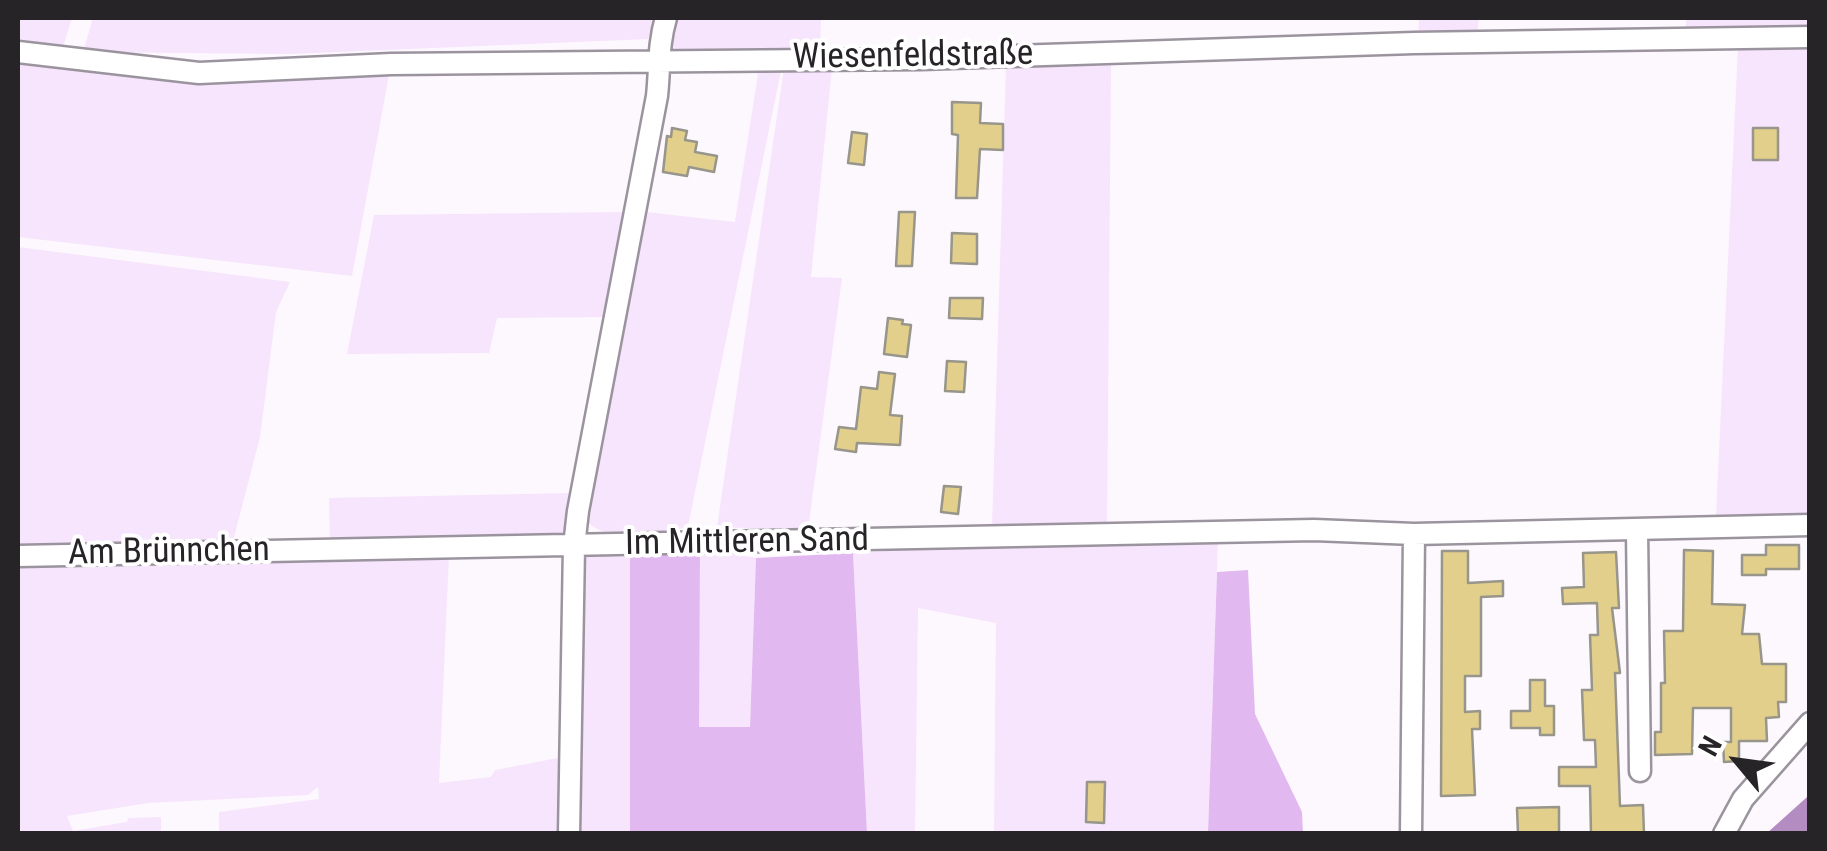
<!DOCTYPE html>
<meta charset="utf-8">
<style>
body{margin:0}
#map{position:relative;width:1827px;height:851px;overflow:hidden;background:#fdf8fe;font-family:"Roboto Condensed",sans-serif}
canvas{display:block}
.frame{position:absolute;inset:0;border:20px solid #272428;pointer-events:none}
.north{position:absolute;left:1687px;top:711px;width:100px;height:100px;-webkit-text-stroke:8px #fff;paint-order:stroke;rotate:299deg;font-size:28px;font-weight:700;line-height:40px;text-align:center;color:#272428}
.north::after{content:'';display:block;margin:auto;width:35px;height:45px;background:#272428;clip-path:polygon(50% 0,100% 100%,50% 72%,0 100%)}
</style>
<div id="map">
<canvas width="1827" height="851"></canvas>
<div class="frame"></div>
<div class="north">N</div>
</div>
<script>
const ctx = document.querySelector('canvas').getContext('2d');
ctx.lineJoin = 'round';
function fillPath(path, color) {
  ctx.fillStyle = color;
  ctx.fill(path, 'evenodd');
}
function stroke(path, color, width, dash) {
  ctx.strokeStyle = color;
  ctx.lineWidth = width;
  ctx.lineCap = dash ? 'butt' : 'round';
  ctx.setLineDash(dash || []);
  ctx.stroke(path);
}
function write(font, color, halo, rows, align = 'center') {
  ctx.font = font + ' "Roboto Condensed",sans-serif';
  ctx.lineWidth = 8;
  ctx.setLineDash([]);
  ctx.textBaseline = 'middle';
  ctx.strokeStyle = halo;
  ctx.fillStyle = color;
  for (const [text, x, y, turn = 0] of rows) {
    ctx.save();
    ctx.translate(x, y);
    ctx.rotate((+turn || 0) * Math.PI / 180);
    ctx.textAlign = isNaN(turn) ? turn : align;
    if (halo) ctx.strokeText(text, 0, 0);
    ctx.fillText(text, 0, 0);
    ctx.restore();
  }
}
fillPath(new Path2D(`
 M18,18H72L62,50L18,41Z
 M93,18H653L648,39L290,54L83,52Z
 M671,18H821L820,44L749,56H669Z
 M1419,18H1479L1477,36L1418,37Z
 M1686,18H1809V26L1686,28Z
 M1809,45V513L1716,516L1738,46Z
 M18,52L199,73L391,64L352,276L18,237Z
 M1044,62L1111,64L1107,527L1025,524L992,527L1006,65Z
 M781,65L832,68L811,277L842,278L808,530L717,527L784,68L782,66L688,526C657,537 615,545 587,522L616,342L646,212L735,222L759,67Z
 M624,212L608,317L497,318L489,353L347,354L374,215Z
 M18,247L290,282L276,312L260,437L233,541L18,548Z
 M573,493L567,540L330,547L329,498Z
 M1218,540L1208,833H994L996,623L918,608L915,833H867L853,553L998,544Z
 M700,549L756,558L750,728L698,727Z
 M449,554L439,783L491,777L495,770L563,757V833H219V812L319,799L318,787L308,795L148,803L67,816L73,831L127,822L128,818L161,817V833H18V566Z
 M585,555L630,557V833L577,834Z`), '#f6e5fc');
fillPath(new Path2D(`
 M700,549L699,727H750L756,558L853,553L867,833H630V557Z
 M1248,570L1255,714L1302,812L1303,833H1208L1217,572Z`), '#e1b8ef');
fillPath(new Path2D(`
 M1809,795V833H1767L1806,798Z`), '#b38cc1');
const building = new Path2D(`
 M952,102L981,103L980,123L1003,124V150L980,149L977,198H956L958,135L952,134Z
 M672,128L687,131L685,140L697,142L695,152L717,156L714,172L689,167L687,176L663,172L667,136L671,137Z
 M1753,128H1778V160H1753Z
 M852,132L867,134L864,165L848,163Z
 M899,212H915L912,266H896Z
 M952,233L977,234V264L951,263Z
 M950,298H983L982,319L949,318Z
 M888,318L903,320L902,324L911,325L907,357L884,354Z
 M947,361L966,362L964,392L945,391Z
 M879,372L895,374L890,415L902,416L900,445L857,443L856,452L835,449L839,427L856,429L861,387L877,389Z
 M944,486L961,487L958,514L941,512Z
 M1766,545H1799V569H1766V575H1742V555H1766Z
 M1684,550L1713,551L1712,604L1745,605L1742,634H1759L1762,664H1786V702H1778L1779,717L1766,718L1767,741H1739V761L1724,762L1723,742H1731V708H1693L1692,754L1655,755V732H1661V683H1665L1664,631H1683Z
 M1442,551H1468V583L1503,581V596L1481,597V676H1465V712L1480,711V729H1472L1475,795L1441,796Z
 M1616,552L1619,608H1612L1620,673H1615L1620,806L1643,805L1644,834H1591L1590,786H1559V767H1596L1595,740H1584L1582,690H1592L1590,635H1598L1597,603L1563,604L1562,588L1584,587L1583,553Z
 M1530,680H1545V706H1554V735H1540V728H1511V711H1530Z
 M1087,782H1105L1104,823L1086,822Z
 M1559,807V834H1518L1517,808Z`);
fillPath(building, '#e3cf8c');
stroke(building, '#98958a', 2.5);
const minor = new Path2D(`
 M18,52L199,73L391,64L921,59L1414,43L1810,37
 M1637,530L1640,771
 M18,556L1314,530L1414,534L1810,525
 M569,834L574,546L578,511L657,96C660,68 658,44 666,18
 M1411,834L1414,534
 M1724,834L1743,799L1810,723`);
stroke(minor, '#9b949e', 25);
stroke(minor, '#fff', 20);
write('35px', '#272428', '#fff', [
 ["Wiesenfeldstraße",913,57,-1],
 ["Im Mittleren Sand",747,543,-1],
 ["Am Brünnchen",169,553,-1]
]);
</script>
